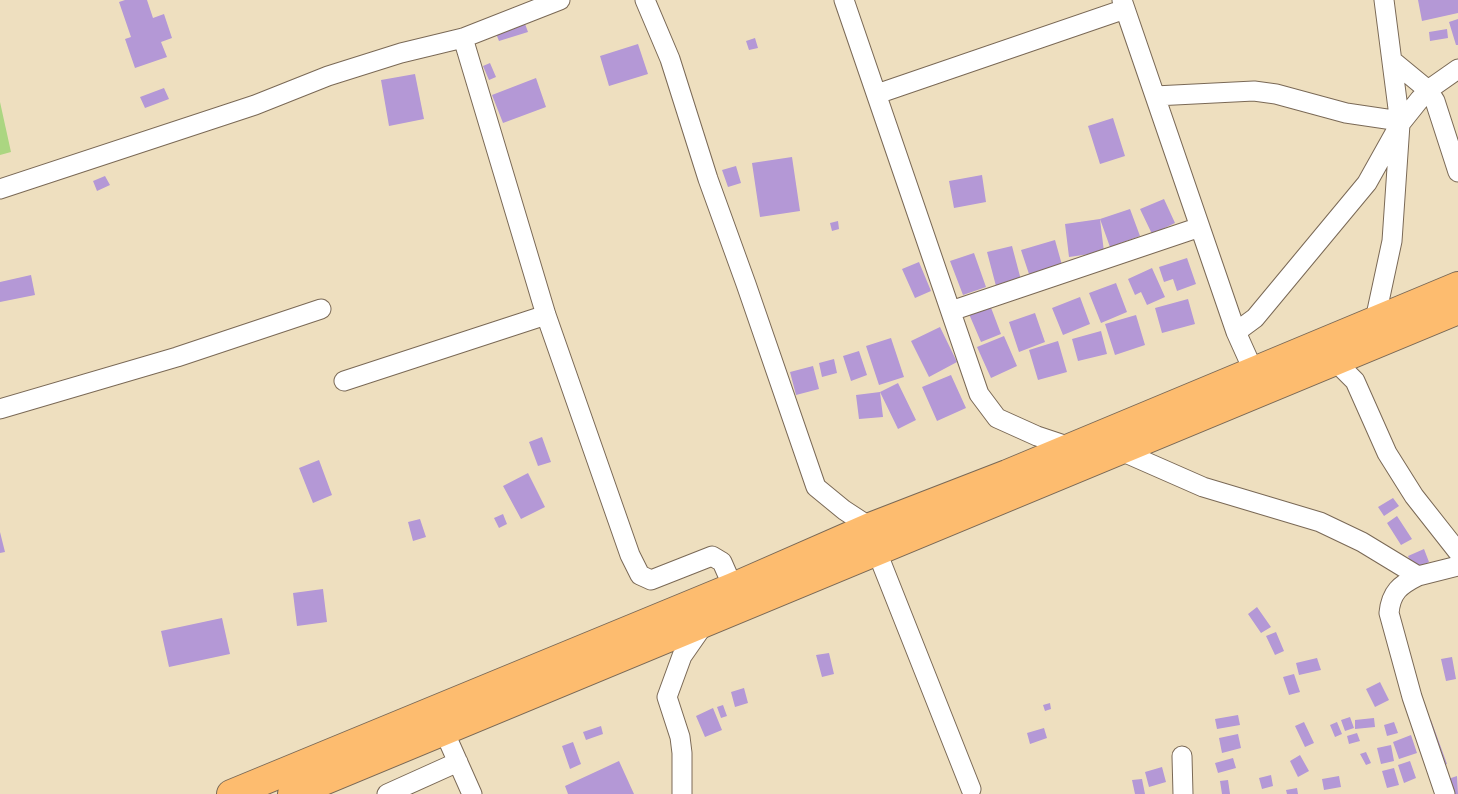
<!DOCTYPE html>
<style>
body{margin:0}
canvas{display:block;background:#eedfbf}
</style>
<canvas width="1458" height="794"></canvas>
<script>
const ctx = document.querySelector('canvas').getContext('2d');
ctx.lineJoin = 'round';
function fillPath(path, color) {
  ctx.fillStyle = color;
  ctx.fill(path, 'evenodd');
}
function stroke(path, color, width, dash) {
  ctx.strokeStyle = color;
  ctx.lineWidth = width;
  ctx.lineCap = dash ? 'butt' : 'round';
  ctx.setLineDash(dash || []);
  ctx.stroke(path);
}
fillPath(new Path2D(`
 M0,102L11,152L0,155Z`), '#abd681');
fillPath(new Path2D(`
 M125,0H147L153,18L164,14L172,38L161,42L167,57L135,68L125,39L131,37L119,2Z
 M1418,0H1458V13L1422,21Z
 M1458,19V45H1456L1449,22Z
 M524,21L528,32L499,41L495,31Z
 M1447,29L1448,38L1430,41L1429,32Z
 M755,38L758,48L749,50L746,41Z
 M638,44L648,74L609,86L600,56Z
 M490,63L496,77L489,80L483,66Z
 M415,74L424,119L389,126L381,80Z
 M536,78L546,107L503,123L492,95Z
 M164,88L169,99L145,108L140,97Z
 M1113,118L1125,156L1100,164L1088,126Z
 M792,157L800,211L760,217L752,163Z
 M736,166L741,183L728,187L722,170Z
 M982,175L986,202L954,208L949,181Z
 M105,176L110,185L97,191L93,181Z
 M1164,199L1175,223L1152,234L1140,209Z
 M1130,209L1140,236L1110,247L1100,219Z
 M1100,219L1104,252L1069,257L1065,224Z
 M838,221L839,229L832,231L830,223Z
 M1055,240L1062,265L1029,274L1021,250Z
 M1012,246L1021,280L996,286L987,252Z
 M974,253L986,287L963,295L950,261Z
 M1187,258L1196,284L1177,291L1173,279L1164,282L1159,267Z
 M919,262L931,291L915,298L902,269Z
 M1152,268L1165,297L1147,305L1141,292L1135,295L1128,279Z
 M31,275L35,295L0,302V282Z
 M1116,283L1127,312L1101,323L1089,293Z
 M1080,297L1090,324L1063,335L1052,308Z
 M1188,299L1195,324L1162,333L1155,308Z
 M990,305L1001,334L981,342L969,314Z
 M1035,313L1045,342L1019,352L1009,322Z
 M1136,315L1145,345L1115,355L1105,324Z
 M940,327L957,362L929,377L911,341Z
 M1101,331L1107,354L1078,361L1072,339Z
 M1004,336L1017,366L991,378L977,347Z
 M891,338L904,377L879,385L866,346Z
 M1058,341L1067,372L1038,380L1029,350Z
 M859,351L867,375L851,381L843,356Z
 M834,359L837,373L822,377L819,363Z
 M813,366L819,389L796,395L790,372Z
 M951,375L966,408L937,421L922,387Z
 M898,383L916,420L898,429L880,392Z
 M880,392L883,417L859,419L856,395Z
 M542,437L551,462L538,466L529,442Z
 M319,460L332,495L313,503L299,468Z
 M528,473L545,507L521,519L503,486Z
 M1393,498L1399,506L1384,516L1378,507Z
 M503,514L507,524L499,528L494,518Z
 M1397,516L1412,539L1401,545L1387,523Z
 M420,519L426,537L413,541L408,522Z
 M0,532L5,552L0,553Z
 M1424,549L1429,562L1414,569L1408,556Z
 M323,589L327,622L297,626L293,593Z
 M1257,607L1271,627L1261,633L1248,614Z
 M222,618L230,654L169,667L161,631Z
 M1276,632L1284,651L1275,655L1266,636Z
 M829,653L834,674L822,677L816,655Z
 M1452,657L1456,679L1446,681L1441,659Z
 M1317,658L1321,670L1299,675L1296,663Z
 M1294,674L1300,692L1289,695L1283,677Z
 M1380,682L1389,700L1375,707L1366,689Z
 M744,688L748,703L735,707L731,692Z
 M1050,703L1051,709L1045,711L1043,705Z
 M723,705L727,716L721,718L717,707Z
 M713,708L722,730L705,737L696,716Z
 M1238,715L1240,725L1217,729L1215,719Z
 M1350,717L1354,728L1345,731L1341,720Z
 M1374,718L1375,727L1355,729V720Z
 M1431,720L1447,764L1439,767L1422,723Z
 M1304,722L1314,743L1305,747L1295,726Z
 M1337,722L1342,734L1335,737L1330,725Z
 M1394,722L1398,733L1387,736L1384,725Z
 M601,726L603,734L586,740L583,732Z
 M1044,728L1047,738L1030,744L1027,733Z
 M1357,733L1360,741L1349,744L1347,736Z
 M1238,734L1241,748L1222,753L1219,738Z
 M1411,735L1417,753L1399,759L1393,742Z
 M573,742L581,764L570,769L562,746Z
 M1391,745L1394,761L1381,764L1377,748Z
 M1366,752L1371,763L1366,765L1360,754Z
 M1300,755L1309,771L1298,777L1290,761Z
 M1233,758L1236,768L1218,773L1215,763Z
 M619,761L634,794H568L565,786Z
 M1410,761L1416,778L1404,783L1398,765Z
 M1162,767L1166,782L1149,787L1145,772Z
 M1394,768L1399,785L1387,788L1382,771Z
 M1271,775L1273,786L1262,789L1259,778Z
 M1339,776L1341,787L1324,790L1322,779Z
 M1457,776L1458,794H1449L1445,780Z
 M1142,779L1145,794H1135L1132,780Z
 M1228,780L1230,794H1222L1220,781Z
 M1297,788L1298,794H1287L1286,790Z`), '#b498d6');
const minor = new Path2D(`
 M645,0L670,59L708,179L746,284L816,487L844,510L870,527
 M844,0L979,394L997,418L1037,436L1070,447
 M1122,0L1236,332L1254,372
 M463,38L546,315L630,555L640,575L651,580L712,556L722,562L733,587
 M1394,62L1428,90L1435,101L1458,172
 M877,94L1125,9
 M1155,96L1254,91L1276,94L1346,113L1400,121
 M0,189L255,105L328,76L401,53L463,38L560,0
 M951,311L1200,227
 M1375,320L1392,241L1400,124L1384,0
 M1236,332L1255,318L1367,183L1400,124L1420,99L1428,90L1458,69
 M1335,361L1355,381L1387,453L1414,496L1458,552
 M344,381L546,315
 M0,409L177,357L321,309
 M1121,451L1203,487L1320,522L1362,542L1418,576L1458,566
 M877,552L971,789
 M1418,576C1400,585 1391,592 1389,613L1412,697L1445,794
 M444,731L472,794
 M1182,756L1183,794
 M387,794L458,762
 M682,794V753L680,737L667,697L682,656L705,623`);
const primary = new Path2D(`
 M231,794L733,587L870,527L1007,474L1458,286
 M292,794L1458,310`);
stroke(minor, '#7a6956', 21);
stroke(primary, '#7a6956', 30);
stroke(minor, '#fff', 19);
stroke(primary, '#fdbc6f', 28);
</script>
